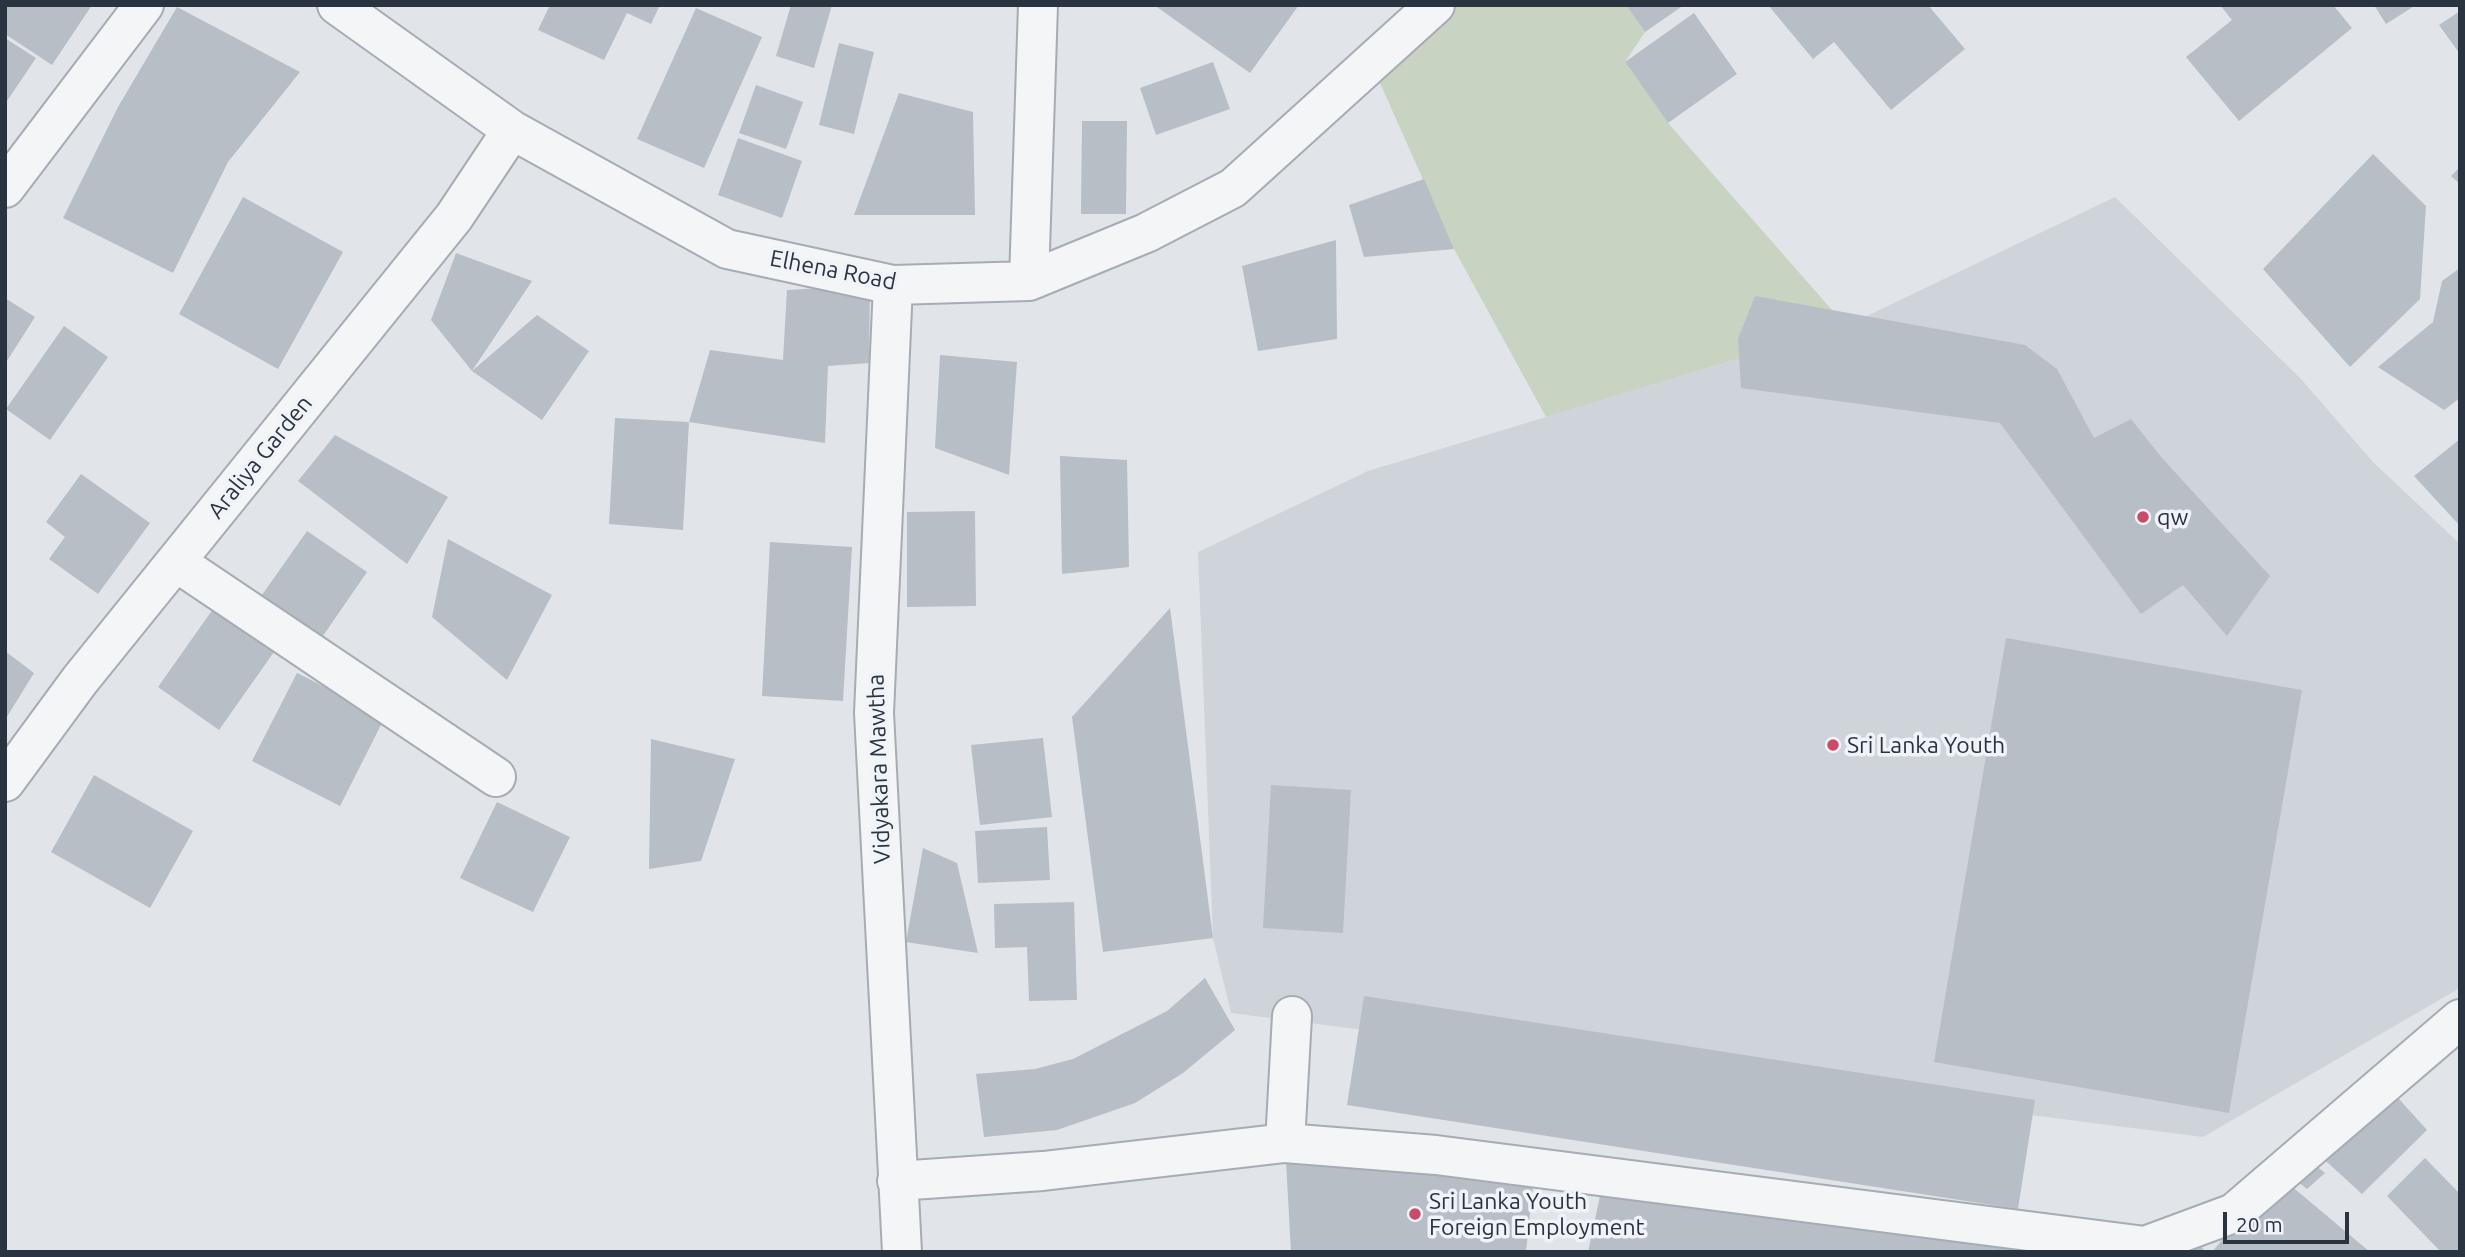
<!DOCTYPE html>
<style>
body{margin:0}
#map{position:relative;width:2465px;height:1257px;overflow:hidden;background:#e1e5e9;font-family:Ubuntu,sans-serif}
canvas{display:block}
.frame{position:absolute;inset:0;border:7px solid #2a3340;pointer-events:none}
.scale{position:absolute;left:2223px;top:1212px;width:126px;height:32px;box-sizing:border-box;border:4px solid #2a3340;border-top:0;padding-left:9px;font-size:21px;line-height:24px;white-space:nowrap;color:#2a3340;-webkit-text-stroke:5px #f0f3f7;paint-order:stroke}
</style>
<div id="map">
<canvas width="2465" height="1257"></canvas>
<div class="frame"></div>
<div class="scale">20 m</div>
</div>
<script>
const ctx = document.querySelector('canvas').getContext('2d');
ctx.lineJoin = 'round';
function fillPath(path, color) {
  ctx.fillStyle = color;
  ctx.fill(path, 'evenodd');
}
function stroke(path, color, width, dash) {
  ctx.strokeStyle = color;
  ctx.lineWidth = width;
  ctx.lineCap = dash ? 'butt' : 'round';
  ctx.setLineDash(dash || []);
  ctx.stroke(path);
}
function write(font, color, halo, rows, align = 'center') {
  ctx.font = font + ' Ubuntu,sans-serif';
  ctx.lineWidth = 7;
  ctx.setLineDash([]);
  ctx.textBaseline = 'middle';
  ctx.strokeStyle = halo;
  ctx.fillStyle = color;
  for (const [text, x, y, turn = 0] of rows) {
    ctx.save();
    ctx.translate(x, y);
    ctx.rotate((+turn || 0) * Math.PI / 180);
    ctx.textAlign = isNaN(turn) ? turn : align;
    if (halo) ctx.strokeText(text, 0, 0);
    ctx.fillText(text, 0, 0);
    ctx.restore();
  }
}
fillPath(new Path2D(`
 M2115,197L2301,379L2373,462L2460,544V988L2203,1137L1231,1013L1213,938L1198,552L1368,471L1846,326Z`), '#cfd4db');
fillPath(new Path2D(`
 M1452,5H1626L1645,32L1625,62L1668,123L1846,326L1546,417L1454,249L1380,83Z`), '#c8d3c2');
fillPath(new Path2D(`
 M5,5H92L52,65L5,34Z
 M550,5H660L651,24L627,13L604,60L538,30Z
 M791,5H832L814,68L776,56Z
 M1154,5H1299L1250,73Z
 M1626,5H1684L1645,32Z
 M1768,5H1928L1965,49L1891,110L1834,42L1813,59Z
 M2220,5H2333L2352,28L2239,121L2186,57L2232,20Z
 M2374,5H2416L2386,24Z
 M177,7L300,72L228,162L173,273L63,218L118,107Z
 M696,8L762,37L704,168L637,139Z
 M2460,11V54L2439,25Z
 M1694,13L1737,74L1668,123L1625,62Z
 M5,38L36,58L5,104Z
 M839,43L874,52L854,134L819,125Z
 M1213,62L1230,109L1156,135L1140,88Z
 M756,85L803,102L786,149L739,133Z
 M899,93L973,112L975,215H854Z
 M1082,121H1127L1126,214H1081Z
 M738,138L802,161L782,218L718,195Z
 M2373,154L2426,206L2420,299L2350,367L2263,269Z
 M2460,167V184L2451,176Z
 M1424,179L1454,249L1364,257L1349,205Z
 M243,197L343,252L278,369L179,314Z
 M1336,240L1337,339L1258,351L1242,266Z
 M456,253L532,281L472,371L431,320Z
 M2460,268V398L2444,410L2378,367L2433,322L2442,281Z
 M870,285L869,363L828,366L825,443L689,422L683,530L609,524L615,418L689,422L710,350L783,360L787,290Z
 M1755,296L2025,345L2057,369L2094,438L2131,419L2162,458L2270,576L2227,636L2183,585L2141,614L2000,423L1741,388L1738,339Z
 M5,298L35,317L5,364Z
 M537,315L589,351L542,420L472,371Z
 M64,326L108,357L50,440L6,409Z
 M940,355L1017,362L1009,475L935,448Z
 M335,435L448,497L407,564L298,481Z
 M2460,439V526L2414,476Z
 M1060,456L1127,460L1129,567L1062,574Z
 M81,474L150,523L98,594L49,559L65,537L46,522Z
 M975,511L976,606L907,607V512Z
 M307,531L367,572L316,646L255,605Z
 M448,539L552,595L507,680L432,617Z
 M770,542L852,547L843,701L762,696Z
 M1170,608L1213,938L1103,952L1072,717Z
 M213,609L274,652L219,730L158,687Z
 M2006,638L2302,690L2229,1113L1934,1062Z
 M5,651L34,673L5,720Z
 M297,673L385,717L340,806L252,761Z
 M1043,738L1052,817L980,825L971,745Z
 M651,739L735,759L701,861L649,869Z
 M94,775L193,831L150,908L51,852Z
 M1271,785L1351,790L1343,933L1263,928Z
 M497,802L570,837L533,912L460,878Z
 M1047,827L1050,880L978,883L975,831Z
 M923,848L957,863L978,953L906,942Z
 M1074,902L1077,1000L1029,1001L1027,947L995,948L994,904Z
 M1205,978L1235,1030L1183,1073L1135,1103L1057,1130L984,1137L976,1074L1035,1069L1073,1059L1167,1011Z
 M1364,996L2035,1100L2018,1209L1347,1105Z
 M2390,1089L2427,1130L2362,1194L2316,1152Z
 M1285,1143L1534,1175L1526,1252H1291Z
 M2298,1151L2325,1173L2307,1189L2280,1167Z
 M2425,1158L2460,1194V1252H2441L2387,1196Z
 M2277,1174L2370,1252H2212Z
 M1603,1182L2093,1252H1588Z
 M2191,1236L2206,1252H2179Z`), '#b8bec6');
const minor = new Path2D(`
 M337,5L512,130L727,249L893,285L1029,281L1146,233L1233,188L1435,5
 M5,188L144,5
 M1029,281L1038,5
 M893,285L874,713L902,1252
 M176,562L496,777
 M5,782L80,680L454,217L512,130
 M1285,1143L1436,1155L2145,1246L2234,1213L2460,1019
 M897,1181L1043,1171L1285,1143L1292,1016`);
stroke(minor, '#a6acb3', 42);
stroke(minor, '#f3f5f7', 38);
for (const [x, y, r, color] of [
 [2143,517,7,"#c94b66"],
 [1833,745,7,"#c94b66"],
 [1415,1214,7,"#c94b66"]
]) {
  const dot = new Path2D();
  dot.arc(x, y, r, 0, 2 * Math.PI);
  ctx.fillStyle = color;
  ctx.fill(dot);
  stroke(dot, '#f0f3f7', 2.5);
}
write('23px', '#2a3340', '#f0f3f7', [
 ["Elhena Road",833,270,11],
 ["Araliya Garden",260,457,-51],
 ["Vidyakara Mawtha",879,769,-92]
]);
write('23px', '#2a3340', '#f0f3f7', [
 ["qw",2157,517],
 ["Sri Lanka Youth",1847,745],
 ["Sri Lanka Youth",1429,1201],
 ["Foreign Employment",1429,1227]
], 'left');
</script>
